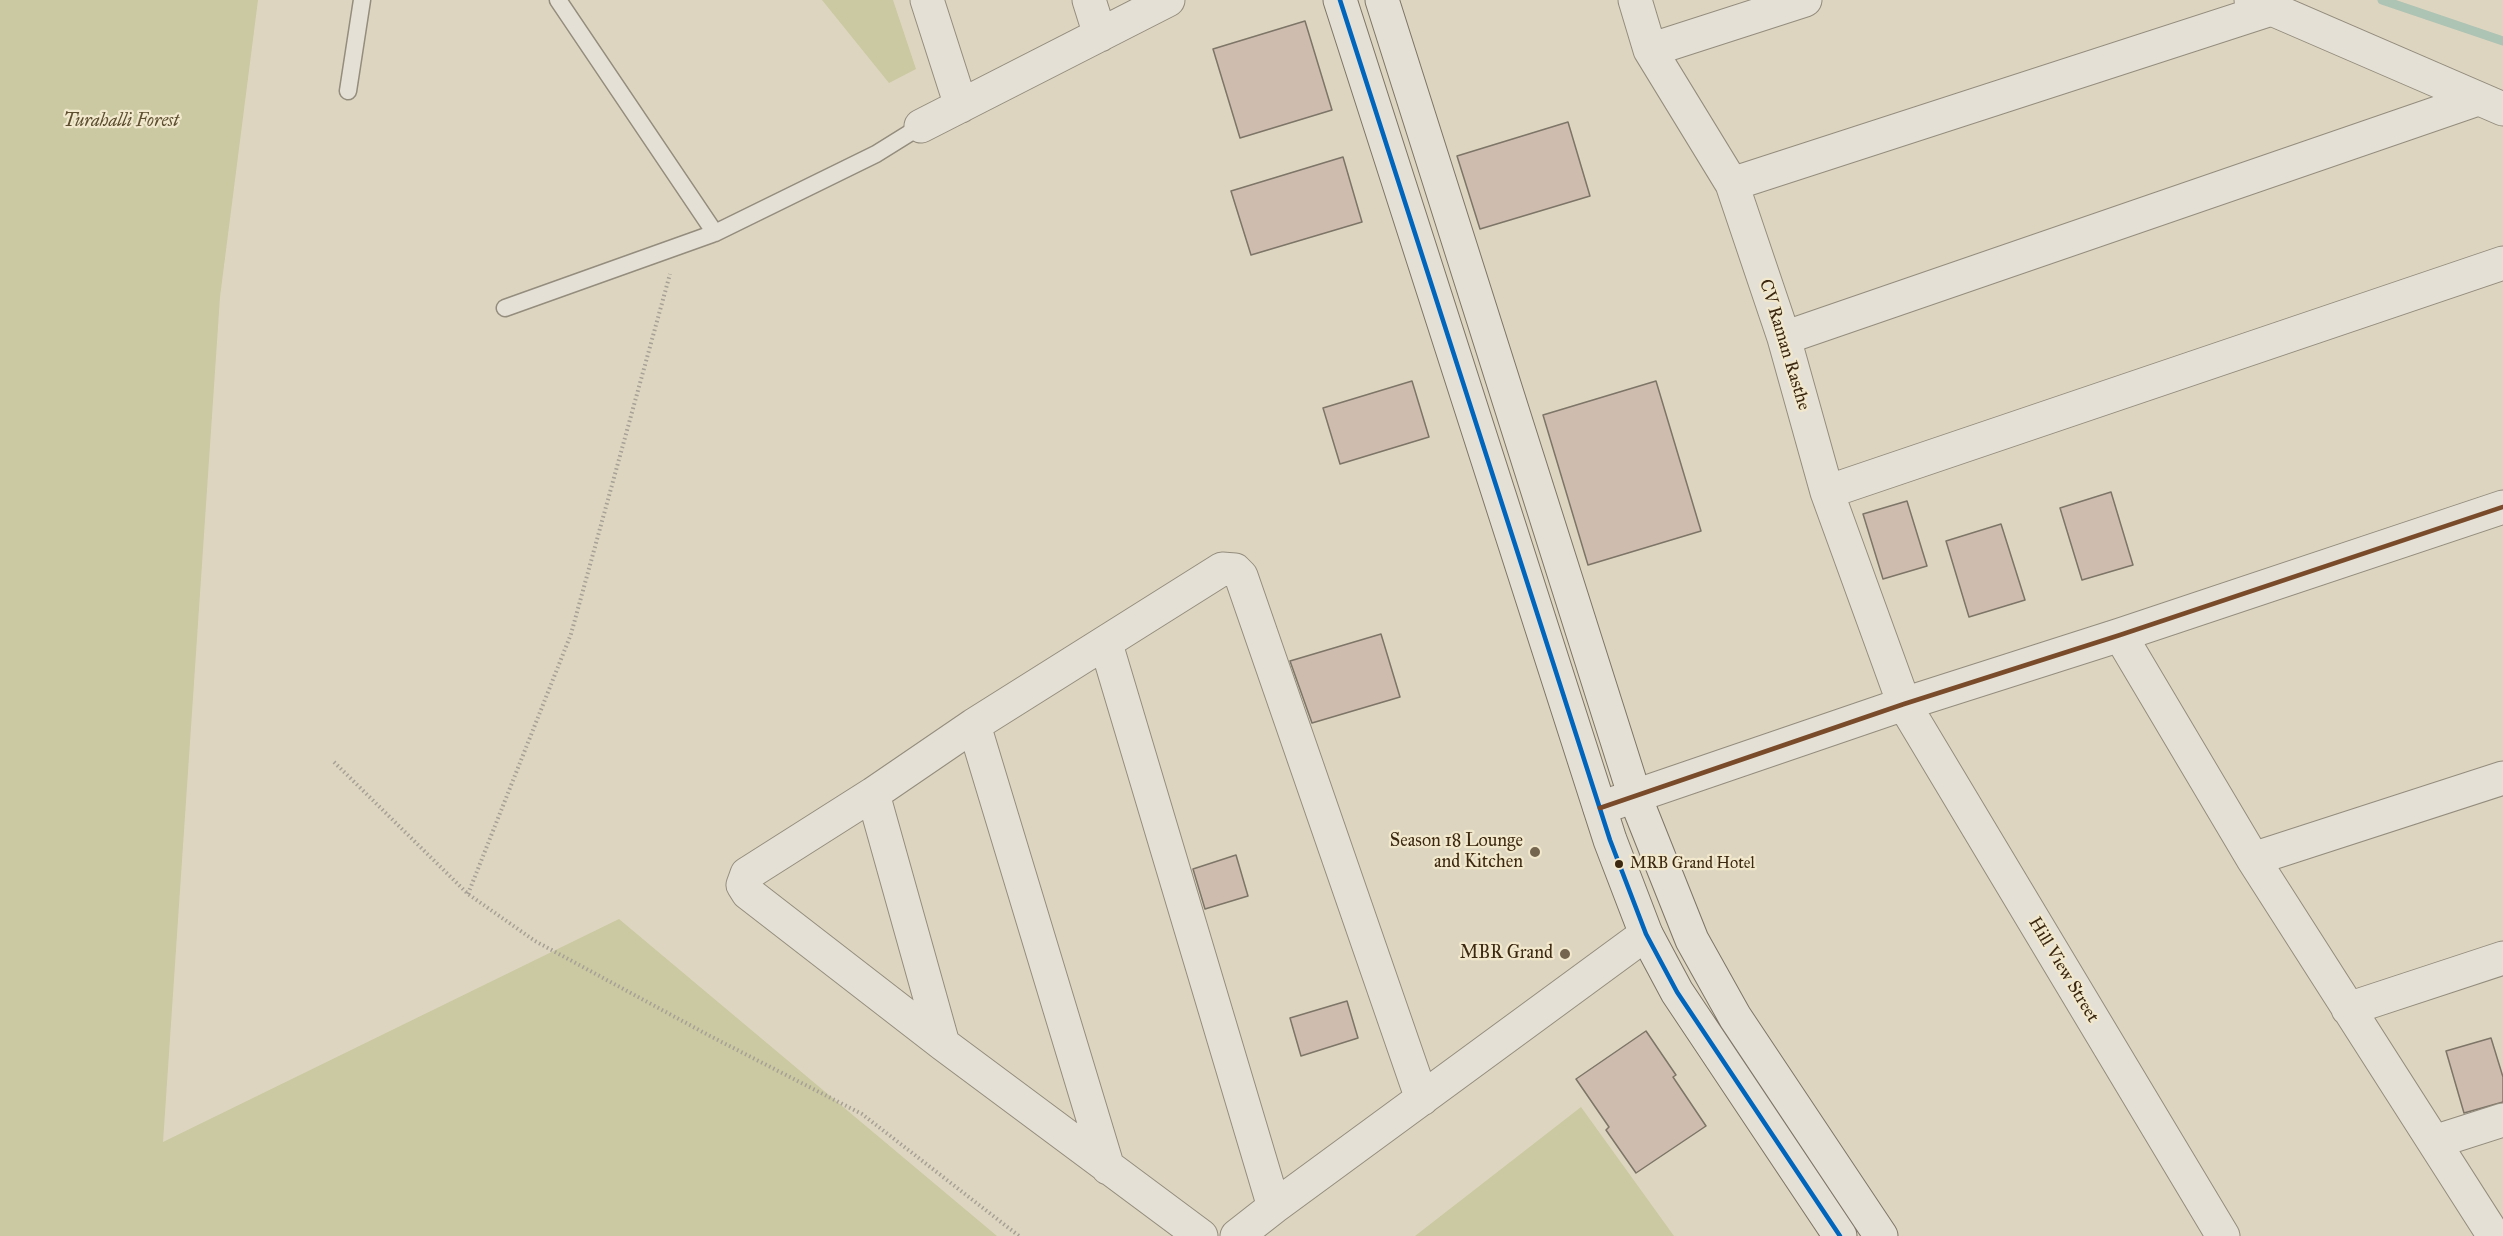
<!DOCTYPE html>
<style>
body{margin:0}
canvas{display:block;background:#ddd5bf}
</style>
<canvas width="2503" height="1236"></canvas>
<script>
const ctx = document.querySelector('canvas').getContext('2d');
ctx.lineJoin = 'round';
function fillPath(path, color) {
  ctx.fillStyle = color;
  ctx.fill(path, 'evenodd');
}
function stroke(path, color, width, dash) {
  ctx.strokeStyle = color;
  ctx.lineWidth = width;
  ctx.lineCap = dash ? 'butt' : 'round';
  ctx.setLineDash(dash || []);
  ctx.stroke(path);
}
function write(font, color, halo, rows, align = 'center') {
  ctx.font = font + ' "IM FELL Great Primer",serif';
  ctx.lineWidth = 4.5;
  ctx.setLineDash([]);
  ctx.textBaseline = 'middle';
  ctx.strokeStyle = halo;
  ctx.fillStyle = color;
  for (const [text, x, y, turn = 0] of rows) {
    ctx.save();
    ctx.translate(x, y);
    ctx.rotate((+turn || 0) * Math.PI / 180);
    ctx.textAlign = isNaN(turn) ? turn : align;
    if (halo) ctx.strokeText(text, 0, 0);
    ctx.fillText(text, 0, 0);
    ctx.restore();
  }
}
fillPath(new Path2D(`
 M0,0H258L220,297L163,1142L619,919L997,1236H0Z
 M822,0H893L916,69L889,83Z
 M1581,1107L1674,1236H1415Z`), '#cac9a2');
stroke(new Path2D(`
 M2382,0L2503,41`), '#adc3b4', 9);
const building = new Path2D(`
 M1305,21L1332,110L1240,138L1213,49Z
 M1568,122L1590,196L1480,229L1457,156Z
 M1343,157L1362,222L1251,255L1231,191Z
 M1412,381L1429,437L1340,464L1323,408Z
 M1656,381L1701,531L1588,565L1543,415Z
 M2111,492L2133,565L2082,580L2060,508Z
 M1907,501L1927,566L1883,579L1863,514Z
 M2001,524L2025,600L1969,617L1946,541Z
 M1381,634L1400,697L1312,723L1290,661Z
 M1236,855L1248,896L1205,909L1193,869Z
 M1347,1001L1358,1038L1301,1056L1290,1018Z
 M1646,1031L1676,1075L1673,1077L1706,1126L1636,1173L1606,1130L1609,1127L1576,1079Z
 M2491,1038L2503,1077V1102L2464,1113L2446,1051Z`);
fillPath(building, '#cebcaf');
stroke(building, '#7d7567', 1.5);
const service = new Path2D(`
 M558,0L715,233
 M348,91L362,0
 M505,308L715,233L876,154L921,126`);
const minor = new Path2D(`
 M927,0L961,106
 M1089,0L1100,35
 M1635,0L1650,50L1732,184L1784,338L1827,492L1904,704L2223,1236
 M2251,0L2503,109
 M1650,50L1805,0
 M921,126L1168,0
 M1732,184L2271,9
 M1784,338L2478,99
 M1827,492L2503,263
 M2120,635L2253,859L2494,1236
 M1106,644L1274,1207
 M974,725L1108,1168
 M873,794L943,1044
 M1600,808L1904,704L2120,635L2503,507
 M2253,859L2503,778
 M2348,1009L2503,958
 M2434,1142L2503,1120
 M1201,1236L943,1044L748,893L743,885L747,874L873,794L974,725L1222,569L1235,570L1241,576L1422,1099
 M1237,1236L1274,1207L1646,934`);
const secondary = new Path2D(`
 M1340,0L1610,840L1646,934L1677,992L1840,1236
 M1382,0L1635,797L1692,940L1735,1017L1881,1236`);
stroke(service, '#948d7e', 19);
stroke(minor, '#948d7e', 35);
stroke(secondary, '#7d7567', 35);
stroke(new Path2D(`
 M334,762L468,894L535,941L710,1036L862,1114L1019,1236
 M468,894L571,634L670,274`), '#a6a096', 4, [1.5, 3]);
stroke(service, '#e4e0d5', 16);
stroke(minor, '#e4e0d5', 33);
stroke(secondary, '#e4e0d5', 33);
stroke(new Path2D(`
 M1340,0L1610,840L1646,934L1677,992L1840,1236`), '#0065bd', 4.5);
stroke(new Path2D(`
 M1600,808L1904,704L2120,635L2503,507`), '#7a4b2a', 4.5);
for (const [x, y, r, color] of [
 [1535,852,6,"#74654e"],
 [1619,864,5,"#3c2811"],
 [1565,954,6,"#74654e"]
]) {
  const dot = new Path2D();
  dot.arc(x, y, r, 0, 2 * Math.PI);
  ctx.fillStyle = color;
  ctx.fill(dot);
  stroke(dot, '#f1e8cd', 2);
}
write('16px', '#3c2811', '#f1e8cd', [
 ["MRB Grand Hotel",1630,864]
], 'left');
write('italic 18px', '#5c4e2f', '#f1e8cd', [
 ["Turahalli Forest",121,122]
]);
write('18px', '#3c2811', '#f1e8cd', [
 ["CV Raman Rasthe",1784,345,73],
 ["Hill View Street",2063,970,59]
]);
write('18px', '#3c2811', '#f1e8cd', [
 ["Season 18 Lounge",1523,842],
 ["and Kitchen",1523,863],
 ["MBR Grand",1553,954]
], 'right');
</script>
